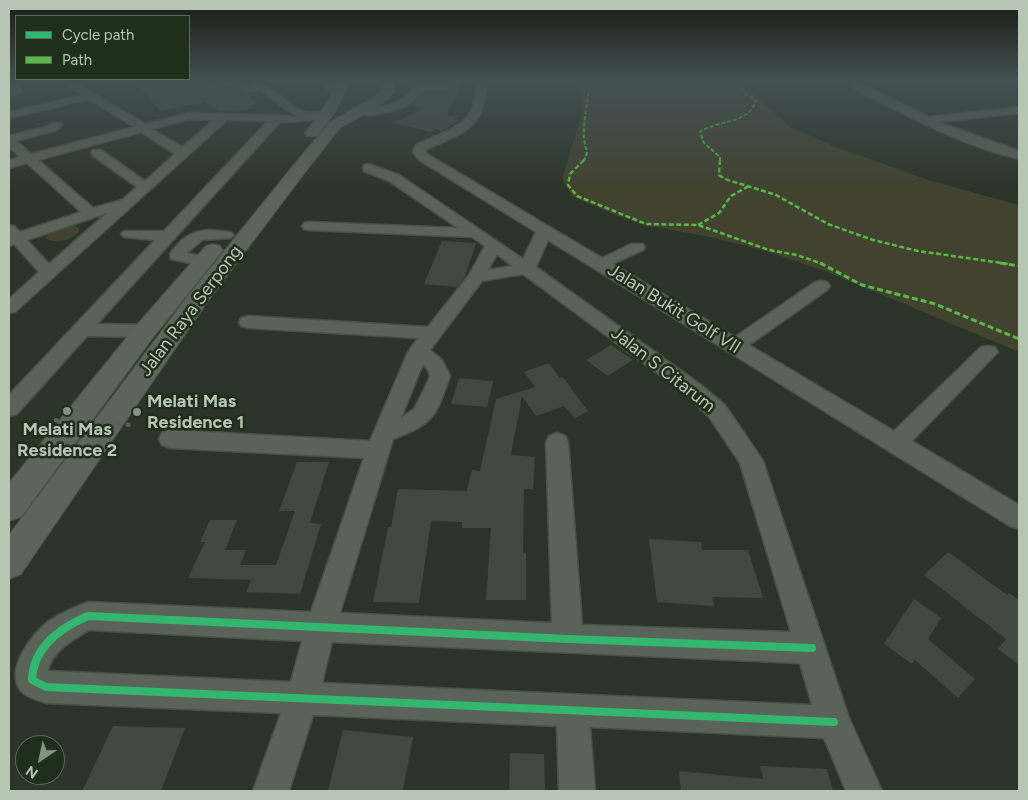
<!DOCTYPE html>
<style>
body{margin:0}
#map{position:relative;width:1028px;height:800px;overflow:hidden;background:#2b3428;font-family:Figtree,sans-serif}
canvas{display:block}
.frame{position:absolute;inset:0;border:10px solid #b6c6b2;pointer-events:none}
.legend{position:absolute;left:15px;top:15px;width:175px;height:65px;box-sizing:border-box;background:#202e1c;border:1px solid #5c6b58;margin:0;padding:6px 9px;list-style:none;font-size:15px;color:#b6c6b2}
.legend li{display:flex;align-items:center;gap:10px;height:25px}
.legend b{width:25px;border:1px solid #5c6b58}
.north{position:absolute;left:15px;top:735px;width:50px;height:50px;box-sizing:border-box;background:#202e1c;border:1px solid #5c6b58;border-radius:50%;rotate:214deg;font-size:14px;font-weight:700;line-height:20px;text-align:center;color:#b6c6b2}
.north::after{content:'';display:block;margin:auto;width:18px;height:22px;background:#859382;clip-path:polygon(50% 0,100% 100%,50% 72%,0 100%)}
</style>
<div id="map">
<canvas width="1028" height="800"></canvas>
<div class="frame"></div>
<ul class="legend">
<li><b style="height:6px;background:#33b770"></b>Cycle path</li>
<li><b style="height:6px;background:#58b947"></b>Path</li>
</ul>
<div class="north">N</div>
</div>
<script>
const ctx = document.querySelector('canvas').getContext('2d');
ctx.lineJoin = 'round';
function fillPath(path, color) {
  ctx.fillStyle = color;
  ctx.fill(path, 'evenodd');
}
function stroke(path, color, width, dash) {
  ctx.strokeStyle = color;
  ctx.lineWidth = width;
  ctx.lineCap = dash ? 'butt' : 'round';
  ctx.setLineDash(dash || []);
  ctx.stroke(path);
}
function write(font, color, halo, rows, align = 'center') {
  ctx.font = font + ' Figtree,sans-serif';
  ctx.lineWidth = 5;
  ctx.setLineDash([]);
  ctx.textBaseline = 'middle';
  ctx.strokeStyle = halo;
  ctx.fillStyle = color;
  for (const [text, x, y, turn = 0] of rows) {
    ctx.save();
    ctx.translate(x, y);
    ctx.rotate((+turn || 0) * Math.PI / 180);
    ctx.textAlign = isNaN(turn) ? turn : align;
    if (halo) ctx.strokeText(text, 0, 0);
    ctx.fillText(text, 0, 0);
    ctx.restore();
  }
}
fillPath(new Path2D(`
 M577,82H744L758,99L792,128L836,147L928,180L1019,205V352L825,271L769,252L715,238L644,225L613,214L572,196L562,179L583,110Z
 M67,226H76L80,230C74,240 55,245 45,238L51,231Z`), '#41422f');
fillPath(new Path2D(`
 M135,82H168L178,89L184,84L182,82H210L204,86L210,90L231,87L244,95L256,93L259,95L249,97L258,104L250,106L253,108L234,112L231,110L219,112L216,109H213L205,102L160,111Z
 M422,82H460L458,94L447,115L458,117L454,119L460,120L441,131L436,129L430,132L394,123L422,109L410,106L423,93L448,92L455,88L448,82Z
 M442,241L476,243L465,277L457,287L424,284Z
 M611,345L633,360L608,376L586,360Z
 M549,363L560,378L563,377L588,411L575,418L564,406L536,416L522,396L511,455L535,457L533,489H524L523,552L526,553V600H486L491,528H462V522L431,521L419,603L373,602L388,527H391L398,489L467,491L472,470L480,471L496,399L535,387L524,372Z
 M459,378L493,381L487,407L451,404Z
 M297,462H329L310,523L321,524L300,594L246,592L251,580L188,578L205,542H200L210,520H237L225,550H246L240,565H276L295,511H279Z
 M649,539L701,542L702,550H748L763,598L712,597L714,606L657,602Z
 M948,552L1007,595L1009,593L1019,600V665L998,649L1006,639L924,575Z
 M914,599L941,618L928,639L975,679L958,698L915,660L912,664L884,644Z
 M113,726L185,728L161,791H82Z
 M343,730L413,737L403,791H328Z
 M510,753L544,754L545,791L509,790Z
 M760,766L827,769L833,791H681L679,771L763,779Z`), '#40493e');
const minor = new Path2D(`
 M9,82L21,88V92L9,97Z
 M63,82H74L145,124L189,113L296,116L260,90L245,93L231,85L211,88L206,85L214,82H240L247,87L254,86L250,82C273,82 285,105 305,112C313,115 324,108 331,115C326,120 289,122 280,122L97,324L145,325L152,327L154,331L152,335L145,337L87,336L17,414L9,416V395L155,240L124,237L121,234L124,231H164L268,121L227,120L15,312L9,313V299L39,272L14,244L9,246V225L14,226L20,232L81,212L27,163L9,168V160L20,157L9,147V136L49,126L52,123H60L62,125L57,130L16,141L31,154L134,127L89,99L9,118V112L82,95ZM189,119L214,120L182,147L152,129ZM141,132L175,154L145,181L101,150H93L91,153L93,156L137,187L122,200L93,208L38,160ZM107,213L49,264L27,240Z
 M170,82H180L182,84L177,87Z
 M321,82H331L343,93L342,95H334Z
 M408,82H418L419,85L448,84L453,87L448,90L422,91C418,96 414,101 408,105C397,111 359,120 350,112C361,102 392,114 412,91Z
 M476,82H486C487,90 485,97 483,105C475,135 449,137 426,150L427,154L602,258L631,244H643L645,247L643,250L613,264L735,337L815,282L821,281L827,282L830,286L827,290L749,345L894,431L981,347L988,346L995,347L998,352L912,441L1019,505V529L1010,526L548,240L536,267L701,385L725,405L763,461L849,718L882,791H846L824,738L590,727L595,791H559L557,726L313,715L289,791H253L281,713L46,703C39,700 26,698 21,691C4,670 32,634 49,621C61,613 75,607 88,602L311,612L364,458L170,448L162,445L159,439L162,433L170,430L370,441L408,352L418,338L248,328L241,326L239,322L241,318L248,316L428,327L469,275L485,246L472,237L309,230L304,229L302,226L304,223L309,222L458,228L389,181L364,171L363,168L364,165L369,164L399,175L523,259L536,232L419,160L413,152L416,145C448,128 478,128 476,82ZM497,254L512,266L488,270ZM523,274L687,395L709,417L740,463L791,632L582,625L568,442L565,436L557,433L549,436L546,442L552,623L340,613L393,439C434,424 436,416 450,376L442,360L430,350L482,281ZM423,364L428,370L430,376L424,390L414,409L401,418ZM89,630L302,641L291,682L48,671C51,652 74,639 89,630ZM332,642L800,663L812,705L322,683Z
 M846,82H857L929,117L1019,107V113L938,122L1019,151V159C970,148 921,123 876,100C866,95 854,90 846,82Z
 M209,230L231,232L234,235L231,238L202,240L187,253L210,258L212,261L210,264L204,266L171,259L170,254C180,239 191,231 209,230Z`);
const major = new Path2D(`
 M338,82H350L335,112L317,136H307L305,133L322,111Z
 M380,82H392L395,91L384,103L340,128L309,167L205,305L21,574L9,579V535L188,296L297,161L330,122L374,97L383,90Z
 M213,244L220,246L223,250L220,254L154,336L21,517L9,521V483L136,326L206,246Z`);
stroke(minor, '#484f46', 3);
stroke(major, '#485146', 2);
fillPath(minor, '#5a6358');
fillPath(major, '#5c655b');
stroke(new Path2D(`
 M54,420L135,425`), '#5b6158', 4, [4.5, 4.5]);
stroke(new Path2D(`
 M583,161C590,154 585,148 584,139C583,121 588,100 590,82
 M720,161V157L704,143L700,132C719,119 749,125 756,100L746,94L737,82`), '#58b947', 2, [4, 2]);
stroke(new Path2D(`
 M584,160L570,174L568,185L577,196L646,224L698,225L769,250L797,255L823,264
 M720,160L719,175L725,179L776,195L828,224L873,240L918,251L1009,264
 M698,225L719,213L731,196L749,186`), '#58b947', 2.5, [5, 2.5]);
stroke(new Path2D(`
 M820,263L862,285L935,304L1019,339
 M1000,263L1019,266`), '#58b947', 3, [6, 3]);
stroke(new Path2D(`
 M812,648L568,639L88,616C60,628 33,647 32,680L46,687L834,722`), '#33b770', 8);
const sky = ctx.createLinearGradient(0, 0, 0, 194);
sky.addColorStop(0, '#181d16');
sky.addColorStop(0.42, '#445053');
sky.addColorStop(1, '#44505300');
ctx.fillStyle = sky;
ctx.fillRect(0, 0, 1028, 194);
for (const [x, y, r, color] of [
 [67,411,5,"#859382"],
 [137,412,5,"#859382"]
]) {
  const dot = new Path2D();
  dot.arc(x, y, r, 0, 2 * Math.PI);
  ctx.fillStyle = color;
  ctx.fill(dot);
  stroke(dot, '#202e1c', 2);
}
write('18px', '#b6c6b2', '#202e1c', [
 ["Jalan Bukit Golf VII",674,309,32],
 ["Jalan Raya Serpong",191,311,-53],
 ["Jalan S Citarum",663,370,38]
]);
write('bold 18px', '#b6c6b2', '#202e1c', [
 ["Melati Mas",147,402],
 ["Residence 1",147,423],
 ["Melati Mas",67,430,"center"],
 ["Residence 2",67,451,"center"]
], 'left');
</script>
